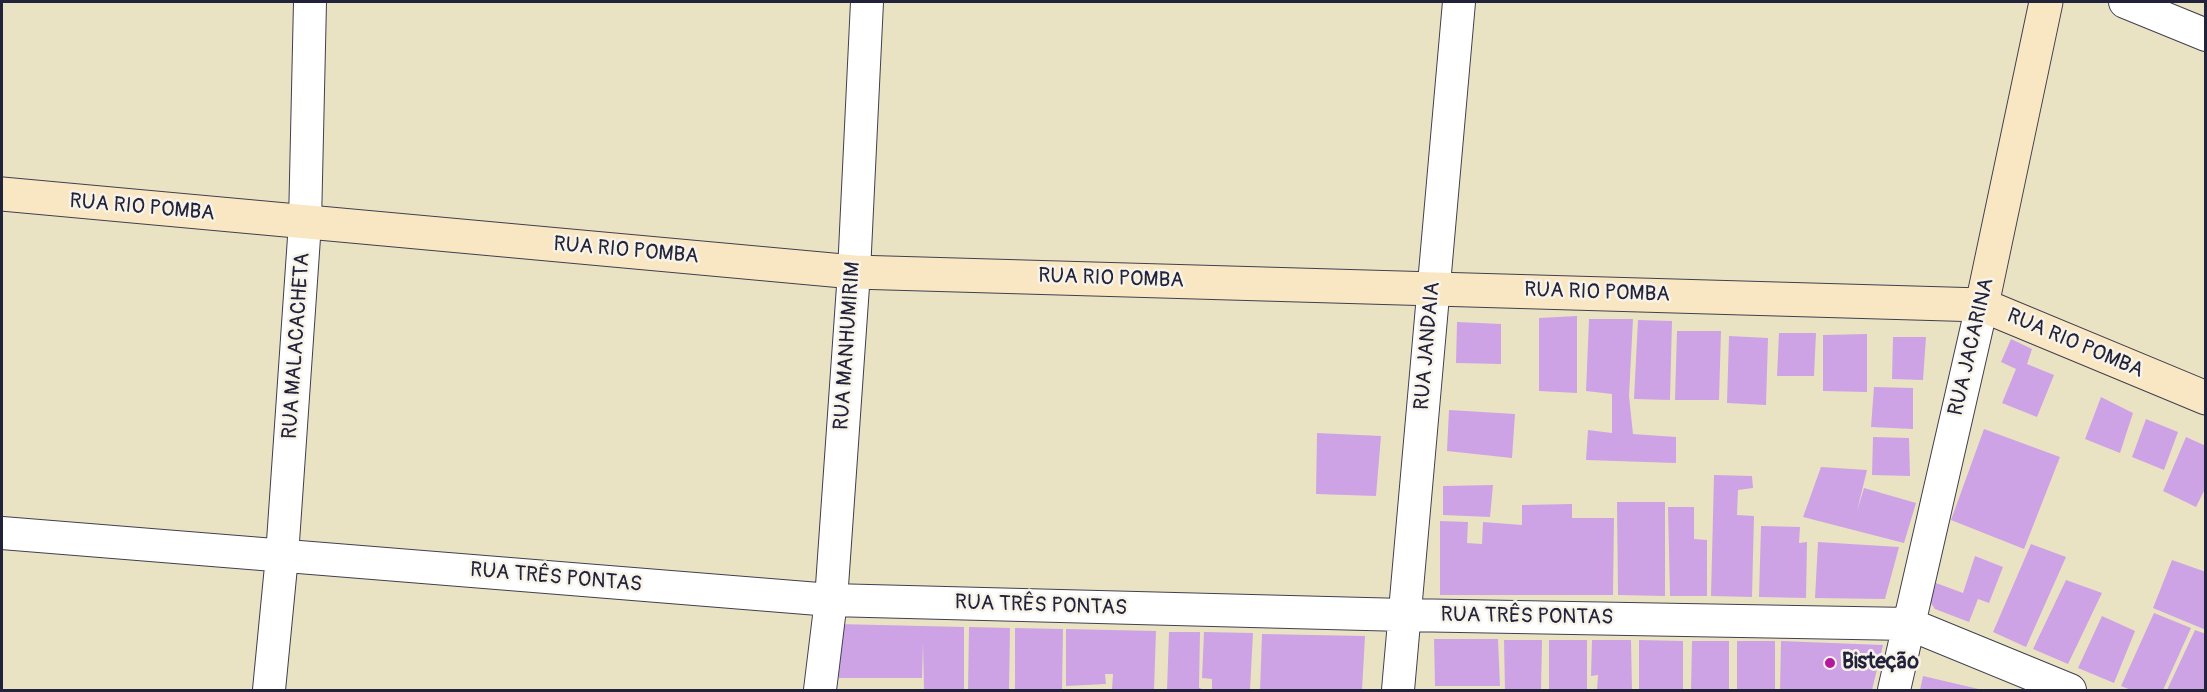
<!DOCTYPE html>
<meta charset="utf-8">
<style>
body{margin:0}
#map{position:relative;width:2207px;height:692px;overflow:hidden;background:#eae3c3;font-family:Pangolin,sans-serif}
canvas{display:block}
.frame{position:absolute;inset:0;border:3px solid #22223b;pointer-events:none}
</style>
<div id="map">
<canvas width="2207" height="692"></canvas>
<div class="frame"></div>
</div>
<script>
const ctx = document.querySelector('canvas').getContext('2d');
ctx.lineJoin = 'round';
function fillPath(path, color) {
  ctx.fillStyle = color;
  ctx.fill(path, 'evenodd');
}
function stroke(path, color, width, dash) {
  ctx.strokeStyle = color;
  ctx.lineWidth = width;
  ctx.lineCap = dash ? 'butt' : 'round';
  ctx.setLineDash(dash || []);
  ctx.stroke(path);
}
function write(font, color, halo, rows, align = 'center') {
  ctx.font = font + ' Pangolin,sans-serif';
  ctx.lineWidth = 5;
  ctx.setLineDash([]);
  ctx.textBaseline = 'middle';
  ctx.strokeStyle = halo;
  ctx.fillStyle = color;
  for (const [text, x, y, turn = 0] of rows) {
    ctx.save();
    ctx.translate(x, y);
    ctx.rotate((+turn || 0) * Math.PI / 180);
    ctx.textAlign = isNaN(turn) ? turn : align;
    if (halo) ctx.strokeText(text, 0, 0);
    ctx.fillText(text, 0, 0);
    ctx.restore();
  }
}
fillPath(new Path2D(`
 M1577,316V393L1539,391V318Z
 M1589,319H1633L1629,396L1633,434L1676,437V463L1586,460L1588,430L1612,433V394L1586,391Z
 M1638,320L1672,321L1670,400L1634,399Z
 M1457,322L1501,324V364L1456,363Z
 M1677,331H1721L1719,400H1675Z
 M1779,333H1816L1814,376H1777Z
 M1867,334V392L1823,391V335Z
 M1729,336L1768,338L1766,405L1727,403Z
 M1893,337H1926L1923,380L1892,379Z
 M2011,339L2032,349L2027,364L2054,375L2037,417L2002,403L2016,369L2001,362Z
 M1874,387L1913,388V429L1871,427Z
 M2101,397L2133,413L2120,453L2085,439Z
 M1449,410L1515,414L1512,458L1447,451Z
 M2146,419L2178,432L2164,470L2132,457Z
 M1984,429L2060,457L2024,549L1951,520Z
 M1317,433L1381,436L1376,496L1316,494Z
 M1873,437L1909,438L1910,476L1872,475Z
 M2186,437L2206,446V487L2196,507L2163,491Z
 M1821,467L1867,470L1857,511L1864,488L1916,503L1904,543L1803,517Z
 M1714,475L1752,476L1753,488L1738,490L1737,515L1754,516L1752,597L1711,596Z
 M1493,485L1490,517L1443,515V486Z
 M1617,502H1665V596L1618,595Z
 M1572,504V518H1614L1613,595H1440V521L1468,522L1467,543L1482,544L1483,522L1522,525V505Z
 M1668,507H1694V539L1707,540V596H1670Z
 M1761,526L1800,527L1799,543L1807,542L1806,598L1759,597Z
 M1818,542L1899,547L1885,599L1815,598Z
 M2031,544L2066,557L2026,647L1993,632Z
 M1975,556L2003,567L1989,603L1978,599L1969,622L1935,609L1930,602L1936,583L1963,593Z
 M2172,560L2206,572V630L2153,608Z
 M2066,580L2102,593L2068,664L2033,649Z
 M2154,613L2191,628L2163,690H2131L2121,686Z
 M2102,616L2135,631L2114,683L2078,668Z
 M838,624L964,627V690H924L923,643L922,678H839Z
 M969,627L1010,628L1009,690H968Z
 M1015,628L1063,629L1062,690H1015Z
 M1066,629L1156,631L1154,690H1112L1113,674H1105L1106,684L1066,686Z
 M2195,630L2206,634V690H2167Z
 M1169,632H1200L1199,688L1206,690H1167Z
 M1204,632L1253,633L1250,690H1212V679L1202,678Z
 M1262,634L1365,636L1362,690H1260Z
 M1434,639H1498L1500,686H1435Z
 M1504,640H1542L1541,690H1505Z
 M1549,640H1587V690H1549Z
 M1592,640H1631L1632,690H1597L1598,675L1591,676Z
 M1639,640L1683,641V690H1639Z
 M1692,641H1729V690H1691Z
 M1737,641H1775V690H1737Z
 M1781,641L1883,645L1872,690H1780Z
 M1923,676L1983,690H1920Z`), '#cda3e6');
const street = new Path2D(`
 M2125,2L2206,35
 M2,533L831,600L1404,615L1909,624L2070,690
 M269,690L282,556L305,223L310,2
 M820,690L831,600L854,272L867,2
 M1398,690L1459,2
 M1894,690L1982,305`);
const secondary = new Path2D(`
 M2,194L854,272L1982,305L2206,398
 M1982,305L2046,2`);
stroke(street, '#403f4f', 34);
stroke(secondary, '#403f4f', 35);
stroke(street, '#fff', 32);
stroke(secondary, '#f9e7c3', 33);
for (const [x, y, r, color] of [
 [1830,663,6,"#b5179e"]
]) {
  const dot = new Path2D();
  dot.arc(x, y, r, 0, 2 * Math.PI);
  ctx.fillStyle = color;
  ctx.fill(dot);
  stroke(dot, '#f7f3e8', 2);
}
write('21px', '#22223b', '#f7f3e8', [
 ["RUA RIO POMBA",142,208,5],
 ["RUA RIO POMBA",626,251,5],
 ["RUA RIO POMBA",1111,279,2],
 ["RUA RIO POMBA",1597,293,2],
 ["RUA RIO POMBA",2075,344,23],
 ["RUA MALACACHETA",297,346,-86],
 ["RUA MANHUMIRIM",848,346,-86],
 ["RUA JANDAIA",1428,346,-85],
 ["RUA JACARINA",1972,347,-77],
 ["RUA TRÊS PONTAS",556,578,5],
 ["RUA TRÊS PONTAS",1041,606,2],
 ["RUA TRÊS PONTAS",1527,617,1]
]);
write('bold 21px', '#22223b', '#f7f3e8', [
 ["Bisteção",1842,663]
], 'left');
</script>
